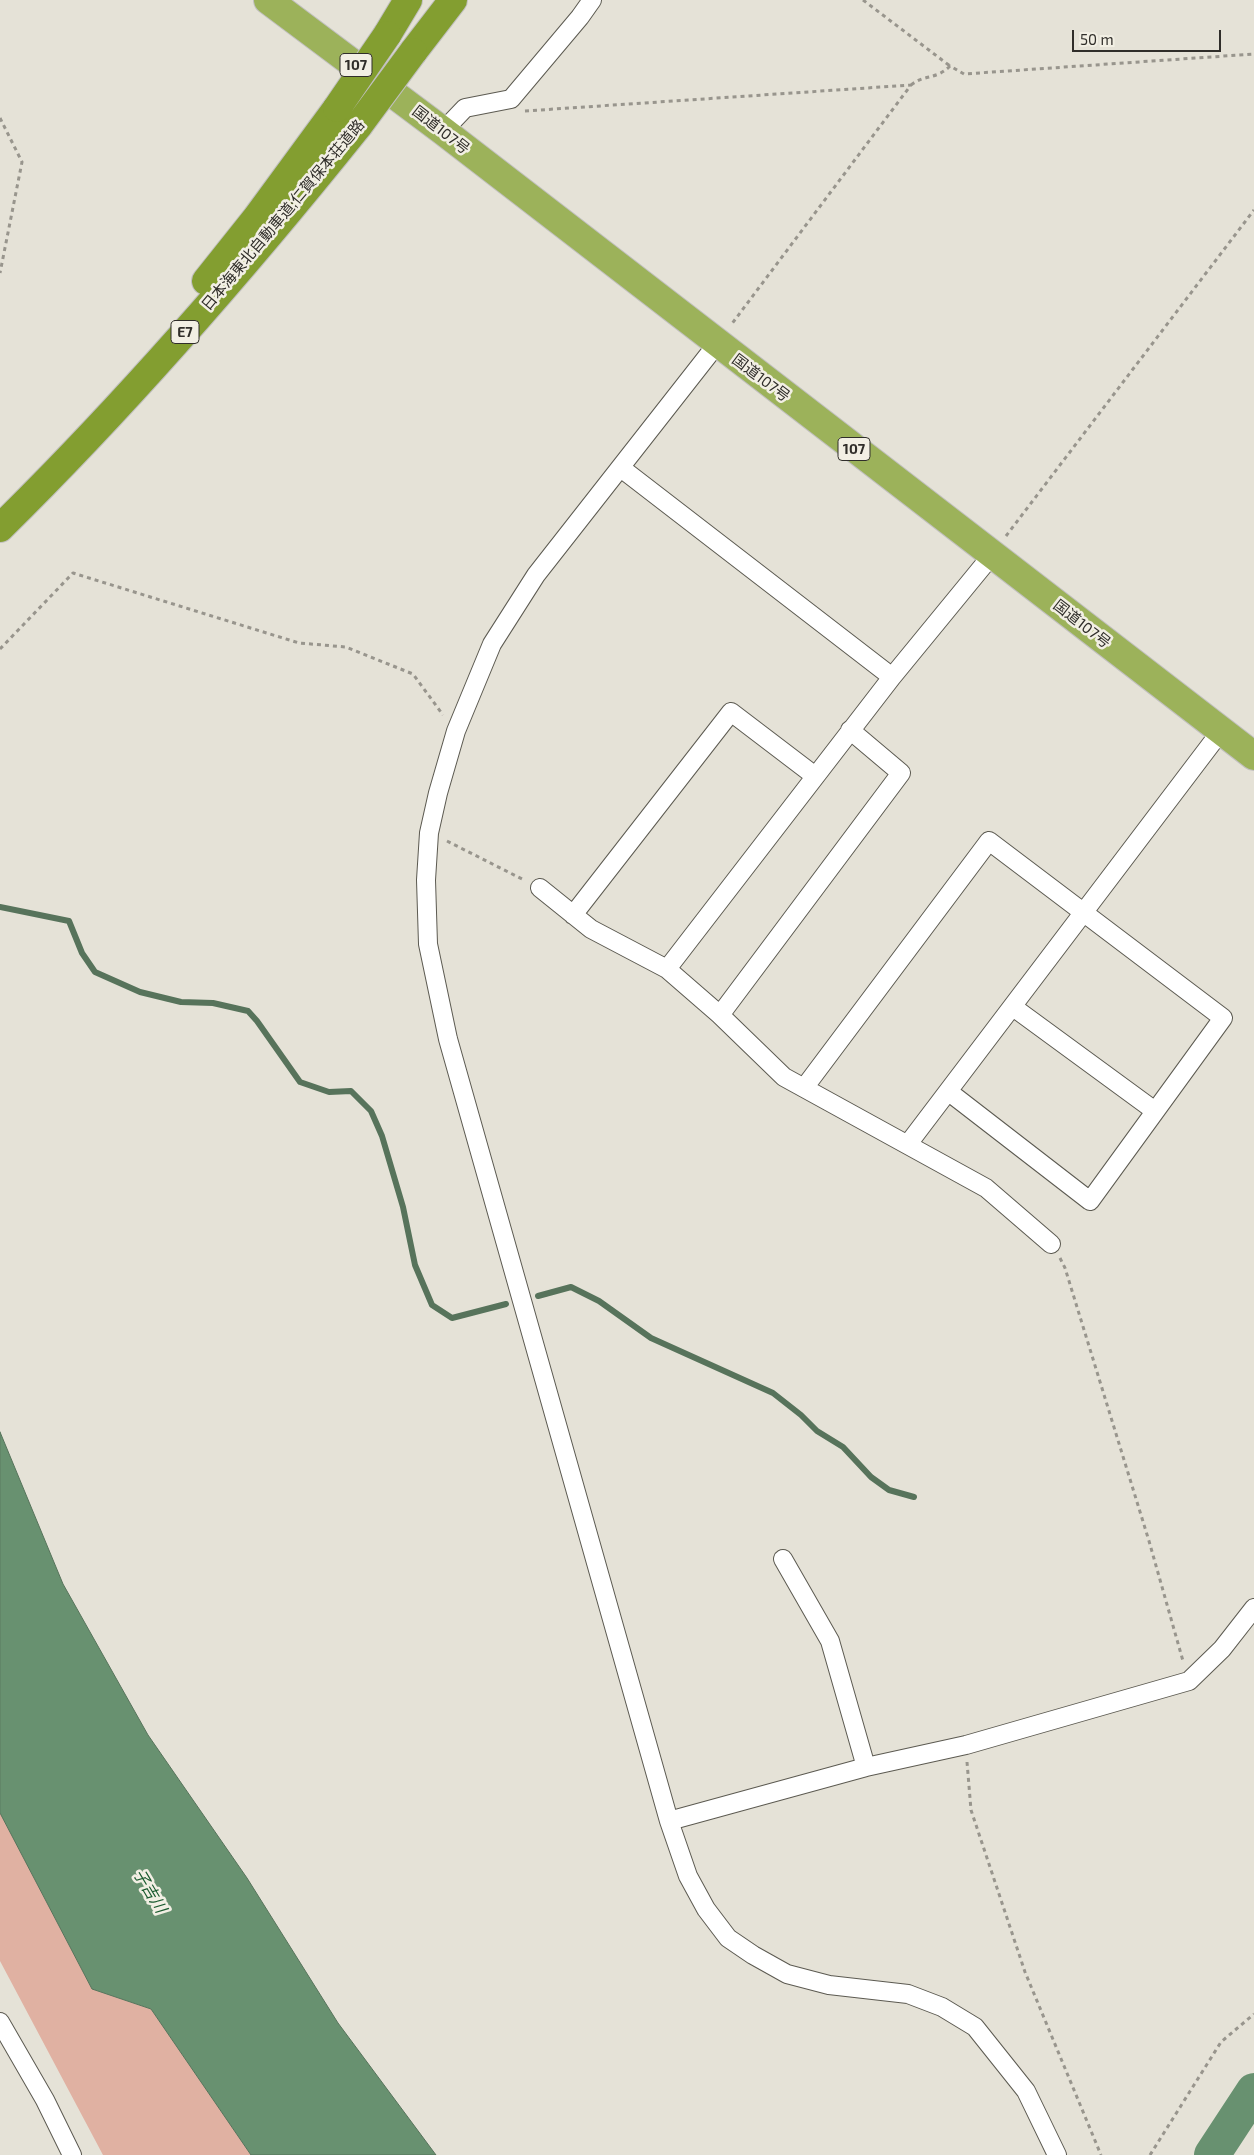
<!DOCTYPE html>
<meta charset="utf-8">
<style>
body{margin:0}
#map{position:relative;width:1254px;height:2155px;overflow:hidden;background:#e5e2d7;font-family:"Exo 2",sans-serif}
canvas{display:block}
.scale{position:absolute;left:1072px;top:30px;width:149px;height:22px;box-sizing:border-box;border:2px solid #302e2a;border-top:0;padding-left:6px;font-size:15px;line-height:18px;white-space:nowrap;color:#302e2a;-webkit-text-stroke:4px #f2efe4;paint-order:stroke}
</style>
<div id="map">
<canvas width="1254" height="2155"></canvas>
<div class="scale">50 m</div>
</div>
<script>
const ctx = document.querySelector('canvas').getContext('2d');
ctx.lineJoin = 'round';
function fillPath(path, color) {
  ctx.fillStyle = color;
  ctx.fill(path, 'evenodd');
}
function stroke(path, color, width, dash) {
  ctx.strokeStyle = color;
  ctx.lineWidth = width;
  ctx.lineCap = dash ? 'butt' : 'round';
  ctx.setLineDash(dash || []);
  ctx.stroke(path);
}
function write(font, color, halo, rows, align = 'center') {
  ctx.font = font + ' "Exo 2","Noto Sans JP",sans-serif';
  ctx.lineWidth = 5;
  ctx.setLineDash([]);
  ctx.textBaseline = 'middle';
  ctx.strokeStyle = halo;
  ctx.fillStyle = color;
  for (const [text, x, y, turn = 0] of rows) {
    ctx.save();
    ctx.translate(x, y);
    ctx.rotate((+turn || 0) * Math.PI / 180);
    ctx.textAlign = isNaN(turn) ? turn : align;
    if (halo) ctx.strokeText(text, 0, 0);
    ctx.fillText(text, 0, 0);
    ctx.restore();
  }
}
fillPath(new Path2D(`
 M0,1813L92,1989L151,2009L251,2155H103L0,1961Z`), '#e0b1a2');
const water = new Path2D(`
 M0,1432L63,1584L148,1735L247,1878L338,2023L436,2155H251L151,2009L92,1989L0,1813Z`);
fillPath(water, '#689170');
stroke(water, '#57735b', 1);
stroke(new Path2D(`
 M0,907L69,921L82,953L95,972L140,992L181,1002L213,1003L248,1011L257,1021L300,1082L329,1092L351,1091L371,1111L382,1136L403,1207L415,1265L432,1305L452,1318L506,1304
 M538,1296L571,1287L599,1301L651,1338L773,1393L801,1415L817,1431L843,1447L871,1477L889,1490L914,1497`), '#57735b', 6);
stroke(new Path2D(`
 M1212,2155L1254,2091`), '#689170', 36);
const minor = new Path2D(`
 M443,131L465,108L511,99L580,17L592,0
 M717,344L536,575L492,644L456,731L438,793L429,833L426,880L428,944L448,1039L669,1821L688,1876L706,1909L728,1938L753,1955L787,1974L829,1985L908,1994L942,2007L975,2027L1026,2091L1057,2155
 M621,468L892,677
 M540,888L591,929L667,969L720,1015L784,1077L986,1188L1051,1244
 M573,915L731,712L815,776
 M667,969L892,677L992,555
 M1013,1007L1155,1111
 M720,1015L901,773L850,730
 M804,1088L989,841L1223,1018L1090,1201L949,1092
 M908,1144L1221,731
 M783,1559L830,1641L866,1767
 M669,1821L866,1767L966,1745L1189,1681L1222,1649L1254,1608
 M0,2022L45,2100L72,2155`);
const trunk = new Path2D(`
 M268,0L443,131L1254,756`);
const motorway = new Path2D(`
 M387,35L408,0
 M413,52L453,0
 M206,281L257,217L337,108
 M0,528C128,402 246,266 359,125`);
stroke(minor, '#5c5a51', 20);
stroke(trunk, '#c1c0bf', 30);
stroke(motorway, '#c1c0bf', 30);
stroke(new Path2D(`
 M863,0L950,66
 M911,85C925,74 936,80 950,66L964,74L1254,54
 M525,111L911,85L731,325
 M0,118L22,162L0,273
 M1006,536L1254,210
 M0,649L73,573L299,643L346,647L413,674L443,715
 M447,841L524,880
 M1060,1258L1065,1268L1149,1541L1183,1661
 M967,1762L971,1810L1025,1972L1101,2155
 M1150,2155L1221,2042L1254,2014`), '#98958d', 3, [4, 4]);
stroke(minor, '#fff', 18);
stroke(trunk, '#9cb25a', 28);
stroke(motorway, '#839e30', 28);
const motorwayBridge = new Path2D(`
 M337,108L387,35
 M359,125L413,52`);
stroke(motorwayBridge, '#c1c0bf', 30, []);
stroke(motorwayBridge, '#839e30', 28);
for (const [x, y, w] of [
 [356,65,32],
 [185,332,28],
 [854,449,32]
]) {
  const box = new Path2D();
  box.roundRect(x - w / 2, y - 11.5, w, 23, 4);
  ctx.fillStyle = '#f2efe4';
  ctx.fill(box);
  stroke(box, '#302e2a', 1);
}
write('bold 14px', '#302e2a', null, [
 ["107",356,65],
 ["E7",185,332],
 ["107",854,449]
]);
write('15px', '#302e2a', '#f2efe4', [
 ["国道107号",441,130,38],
 ["日本海東北自動車道;仁賀保本荘道路",283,215,-50],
 ["国道107号",761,378,37],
 ["国道107号",1082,624,38]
]);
write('italic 16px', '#195a2e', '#f2efe4', [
 ["子吉川",150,1891,59]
]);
</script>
